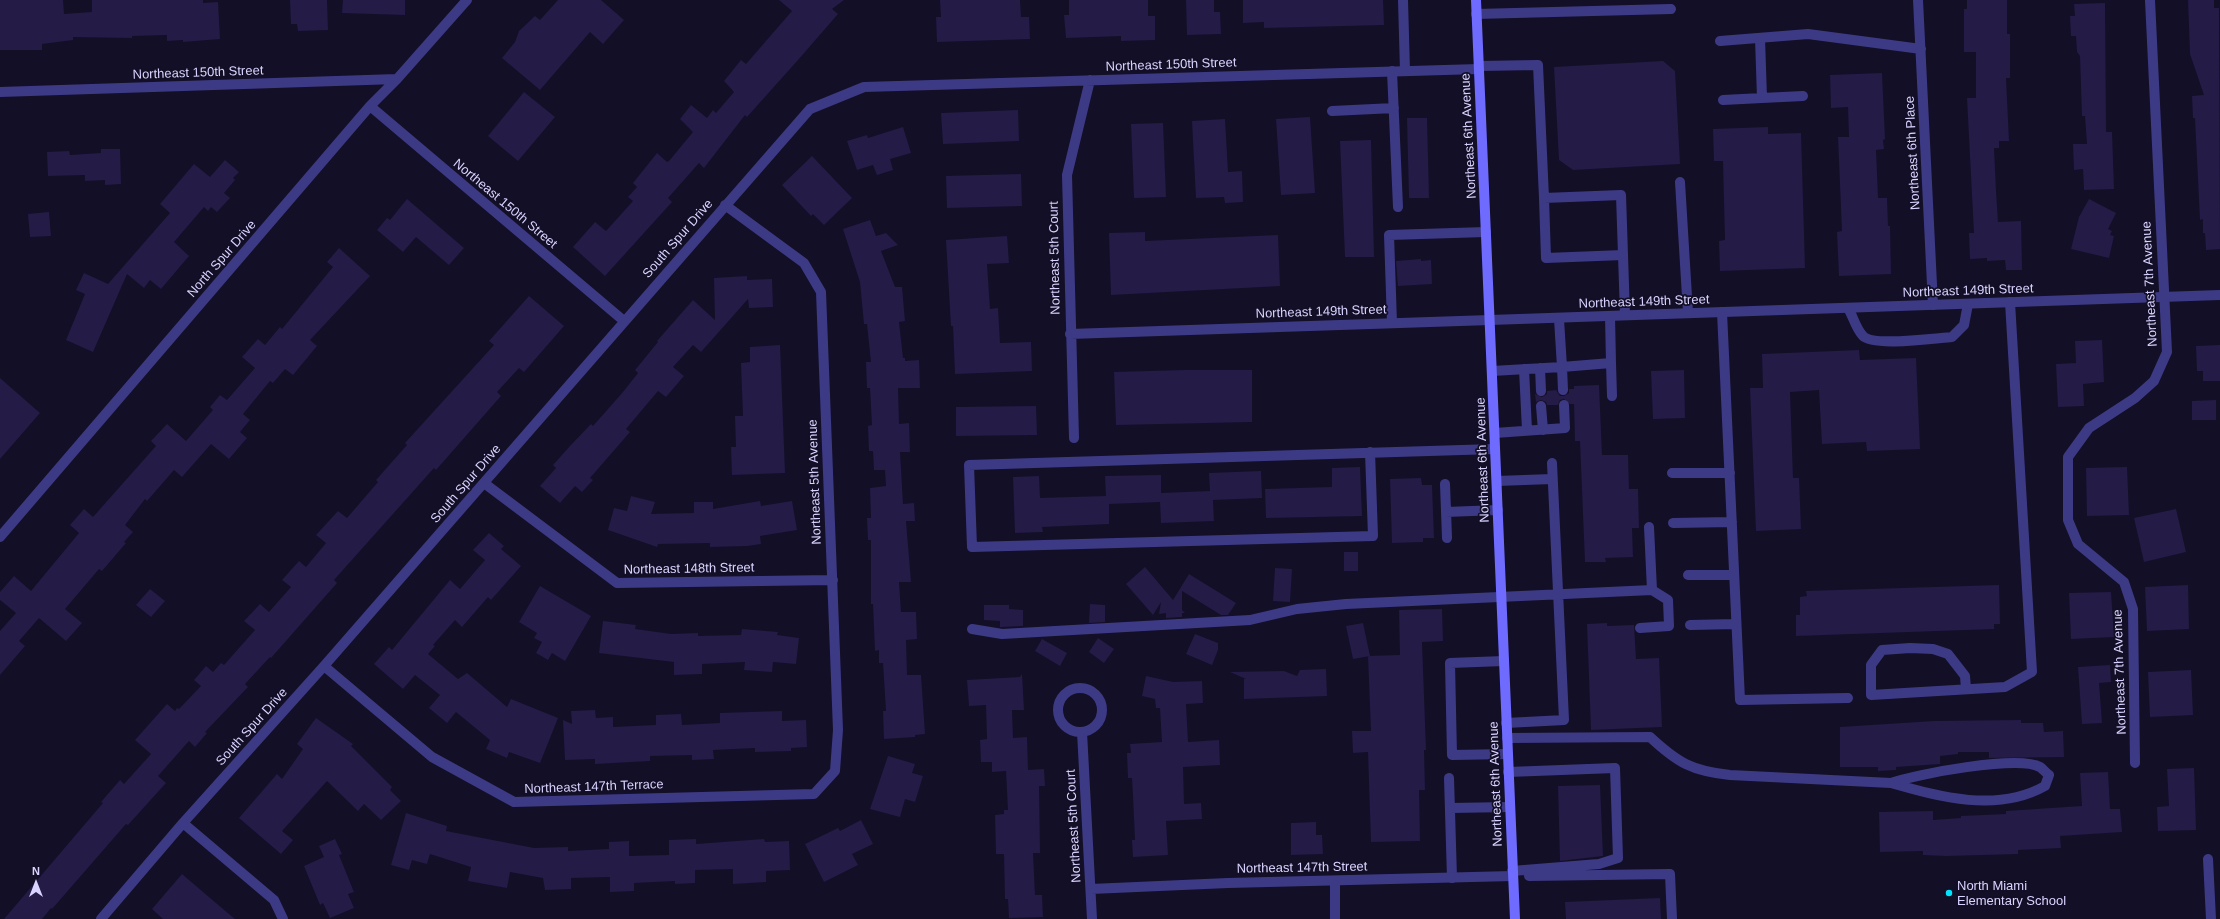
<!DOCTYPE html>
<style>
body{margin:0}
#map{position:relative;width:2220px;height:919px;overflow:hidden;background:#130f26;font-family:Helvetica,sans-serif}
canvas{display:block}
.north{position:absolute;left:16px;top:863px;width:40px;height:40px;-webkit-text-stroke:3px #130f26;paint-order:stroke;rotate:0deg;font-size:11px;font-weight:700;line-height:16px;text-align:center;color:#d9d4ff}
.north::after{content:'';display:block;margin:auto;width:14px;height:18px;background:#d9d4ff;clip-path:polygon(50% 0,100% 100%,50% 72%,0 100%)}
</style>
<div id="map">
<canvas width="2220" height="919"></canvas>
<div class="north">N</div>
</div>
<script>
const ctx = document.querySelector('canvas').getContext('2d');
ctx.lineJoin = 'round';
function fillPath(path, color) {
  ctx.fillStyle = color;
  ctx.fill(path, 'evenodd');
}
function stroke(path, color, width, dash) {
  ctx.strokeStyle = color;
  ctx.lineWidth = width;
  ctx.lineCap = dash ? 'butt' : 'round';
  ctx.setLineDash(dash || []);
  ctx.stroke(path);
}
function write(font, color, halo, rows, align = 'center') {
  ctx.font = font + ' Helvetica,sans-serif';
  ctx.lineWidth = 3.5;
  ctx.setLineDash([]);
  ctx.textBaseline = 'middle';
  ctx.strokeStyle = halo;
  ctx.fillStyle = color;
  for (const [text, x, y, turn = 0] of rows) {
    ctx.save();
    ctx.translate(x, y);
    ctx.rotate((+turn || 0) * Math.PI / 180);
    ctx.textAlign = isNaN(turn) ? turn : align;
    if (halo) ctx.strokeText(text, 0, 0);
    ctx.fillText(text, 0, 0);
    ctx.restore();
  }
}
fillPath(new Path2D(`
 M0,0H63L64,14L92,12V0H203V3L218,2L220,39L183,42V40L167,41V35L132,36V38L73,37V40L42,44V50H0Z
 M290,0H327L328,30L298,31L297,24H291Z
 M343,0H405V15L342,13Z
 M558,0H601L624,20L603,44L590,32L540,90L502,58L515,42L519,31L535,16L540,20Z
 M779,0H844L832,9L838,14L798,60L747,117L745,115L704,168L699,163L668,198L672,202L605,276L573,247L595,222L606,231L633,201L628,197L637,187L633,183L657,153L667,162L669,161L693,132L680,119L691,105L707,118L713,110L716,113L734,92L724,81L741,60L746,64L792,11Z
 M940,0H1020L1021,17H1029L1030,39L937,42L936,17H941Z
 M1069,0H1148V16H1155V40L1121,41V36L1066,38L1064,15H1069Z
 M1186,0H1214V12H1220L1221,34L1187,35Z
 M1243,0H1383L1384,25L1264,28V22L1243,23Z
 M1967,0H2007V34H2010V78H2006L2009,141H1999V148H1994L1996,191L1998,222L2021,221L2022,270H2006L2005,260L1987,261V258L1970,259L1969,233H1974L1967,98H1976V52H1964V9H1967Z
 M2188,0H2214V8H2219L2220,249L2206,250L2205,233H2203V219L2200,220L2195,118H2193L2192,96L2204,95L2190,54Z
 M2105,3L2106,132H2112L2114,189L2084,190L2083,169L2074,170L2073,144H2087L2085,116H2082L2080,56L2077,52L2076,36H2071L2070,16H2075L2074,4Z
 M1663,61L1675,71L1680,164L1573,170L1559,160L1554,67Z
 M1882,73L1885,139L1883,140L1884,149L1876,150L1878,198H1887L1888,226H1890L1891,274L1839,276L1837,232L1842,231L1838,137H1849L1848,107L1831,108L1830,75Z
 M524,92L555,117L518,161L488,136Z
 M1018,110L1019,141L943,144L941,113Z
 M1310,117L1315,193L1281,195L1276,119Z
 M1407,118H1427L1429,198H1409Z
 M1225,119L1228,172L1242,171L1243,202L1225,203L1224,197L1196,198L1192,121Z
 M1163,123L1166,197L1134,198L1131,124Z
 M903,127L911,153L890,159L893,170L877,175L873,165L857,170L847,141L867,135L868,138Z
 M1768,127V134L1801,133L1805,268L1720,271L1719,241L1725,240L1723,161H1714L1713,129Z
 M1371,140L1374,257H1345L1340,141Z
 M101,149H120L121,184L105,185V180L85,181V175L48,176L47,152L69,151L70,155L101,153Z
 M812,156L852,198L824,225L813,214L811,216L782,185Z
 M225,160L239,172L233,178L235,180L224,193L230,198L217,212L211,207L208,211L204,207L174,242L189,256L161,289L150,280L144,288L127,274L93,352L66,340L85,294L76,290L84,273L108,284L170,213L160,204L194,164L210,177Z
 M1021,174L1022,206L947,208L946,176Z
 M407,199L464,248L449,265L416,237L403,252L377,230L387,218L390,220Z
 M2089,199L2116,213L2108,229L2112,231L2110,235L2114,236L2109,258L2071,249L2079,217Z
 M49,212L51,236L30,237L28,214Z
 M870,220L876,236L886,233L898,245L881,251L895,287H902L905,321L899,322L903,358H905V361L919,360L920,388H898L899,424L909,423L910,452H900L903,504L914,503L915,521H906L911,582H899L901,612H916L917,639L906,640L907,675H921L925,734L915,735V737L884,739L883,711H886L883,663H879V650L875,651L873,604H871V540H868L867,518H871L870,488L886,486L885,470H874L873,451H869L868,426L872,425L870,388H867L866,362H871L867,324H864L860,282L843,229Z
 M1145,232V241L1278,235L1280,286L1111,295L1109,233Z
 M1007,236L1009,263L987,264L990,309L998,308L1000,343L1031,342L1032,371L955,374L953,326H951L946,240Z
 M339,248L370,276L310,340L317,346L293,375L285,369L273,383L270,381L243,414L250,420L240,432L247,438L229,459L211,444L182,477L174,470L147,501L145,499L125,525L133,532L124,542L126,543L102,571L99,569L65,609L82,623L66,641L39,618L19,641L25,646L0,675V631L16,613L0,600V592L14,576L31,591L79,533L70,525L84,509L93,517L156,446L151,441L167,424L186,441L213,410L210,407L220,395L227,400L255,368L242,357L258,339L265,345L280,327L282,329L333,267L327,262Z
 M1421,259V261L1431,260L1432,284L1398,286L1396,261Z
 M747,276V280L772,279L773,307L749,308L748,299L701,352L693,345L673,367L684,376L666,397L658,391L626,429L630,432L590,478L593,480L582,492L575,486L560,503L540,486L556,468L553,465L570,446L591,424L593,426L623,392L638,373L635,370L658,342L657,341L693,300L715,320L714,278Z
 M529,296L564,326L524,372L519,368L497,392L501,396L436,470L434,468L334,580L337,583L271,658L270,657L245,684L248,687L205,732L207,733L195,747L189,741L158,776L166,783L128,825L126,824L52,909L51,908L42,919H4L103,803L101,802L120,780L124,784L151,754L135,740L167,704L175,711L177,708L179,709L201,686L194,680L206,666L213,672L221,663L224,665L255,630L244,621L260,604L269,612L291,587L282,580L299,561L306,567L326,543L316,535L338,511L347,518L378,482L376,480L407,445L405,443L494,345L489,341Z
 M2102,340L2104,382L2083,384L2084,406L2058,407L2056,364L2076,363L2075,341Z
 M780,345L785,473L732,475L731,447H736L735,416H743L741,363L750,362V347Z
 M2220,345V381H2203V371H2197L2196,346Z
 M1859,350L1860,360L1916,358L1920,449L1867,451L1866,442L1822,444L1819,390L1790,392L1793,478H1799L1801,529L1756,531L1750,388H1763L1762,354Z
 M1185,370H1252V422L1116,425L1114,372Z
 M1684,370L1685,418L1653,419L1651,371Z
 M0,378L40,413L0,459Z
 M1599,385L1602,455H1628L1629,489H1638L1639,528H1632L1633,557L1605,558L1606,562H1585L1580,441H1575L1574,404H1570L1564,399L1560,400L1558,405H1547L1546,402L1541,400L1536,402L1535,394L1542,397L1547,394V391L1556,390L1560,396H1564L1569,393V389H1574V386Z
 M2216,400V420H2192V401Z
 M1036,406L1037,435L956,436V407Z
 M1360,467L1362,516L1266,518L1265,489L1332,487V468Z
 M2127,467L2129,515L2087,516L2086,468Z
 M1261,471L1262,498L1213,500L1214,521L1161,523L1160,502L1109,504V524L1042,527L1043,532L1015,533L1013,477L1039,476L1040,498L1106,496L1105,476L1161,475V493L1210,491L1209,473Z
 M1421,478L1422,485H1432L1434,538H1423V542L1392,543L1390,479Z
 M631,496L655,502L651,514L694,513V502H713V509L760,501L761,506L792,501L797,530L760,536L761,544L747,546L710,547V543L658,544L657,547L608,530L614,508L627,511Z
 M2176,509L2186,552L2144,562L2134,518Z
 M489,533L504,546L501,549L521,566L491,600L488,597L462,627L455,620L433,645L435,646L428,654L458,679L467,673L507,707L511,699L558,718L540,763L509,752L507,758L486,749L490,740L456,712L447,723L429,708L440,695L415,675L403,689L374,664L389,647L392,650L450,580L460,589L485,560L473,550Z
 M1344,552H1358V571H1344Z
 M1145,567L1173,600L1189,574L1236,603L1228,615H1221L1182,591V610L1185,613H1182V617L1166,618V613L1159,614L1161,602L1153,615L1126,584Z
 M1275,568L1292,569L1290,602L1273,601Z
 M1999,585L2000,624H1994V629L1796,636V615H1800V597L1807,596L1806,591Z
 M2188,585L2189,629L2147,631L2145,587Z
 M540,586L591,616L565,661L552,653L548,660L536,653L542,642L534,638L537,633L519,622Z
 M150,589L165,601L151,617L136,605Z
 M2111,592L2114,637L2071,639L2069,593Z
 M1090,604L1105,605V622L1089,623Z
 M984,605H1009V609L1023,610V626L1002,627H1000V621L984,620Z
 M1442,609L1443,641L1422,642L1426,750H1424L1425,790H1419L1420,841L1371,842L1368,752L1353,753L1352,731H1371L1368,656L1400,655L1399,610Z
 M603,621L636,625L635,629L671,634L698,633V636L741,635L742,629L778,632L777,635L799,638L796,664L773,662L772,672L744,670L745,662L702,664V674L674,675V662L599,653Z
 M1363,623L1370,656L1353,659L1346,626Z
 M1607,623V626L1634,625L1636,659L1659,658L1662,727L1591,730L1587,624Z
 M1195,634L1218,643V650L1212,665L1186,654Z
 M1098,638L1114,649L1104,663L1089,652Z
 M1042,639L1067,653L1060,666L1035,651Z
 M2110,665L2111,682L2099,683L2102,723L2082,724L2078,667Z
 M1326,669L1327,696L1244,699V679H1246L1230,672L1284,671L1297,676L1300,670Z
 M2191,670L2193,715L2150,717L2148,672Z
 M1022,674L1024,710H1012L1013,738L1027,737L1028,770L1044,769L1045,786H1039L1040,853H1033L1035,895H1042L1043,917L1009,918L1008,899H1005L1004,854H996L995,815L1004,814V810H1008L1006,771L992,772V762H981L980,740L987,739L986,705L969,706L967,680L1020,677Z
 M1146,676L1173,682L1202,681L1203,703L1186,704L1188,742L1219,740L1220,765L1183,767L1184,804L1201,803L1202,819L1166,821L1168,855L1133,857L1132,840H1135L1133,796L1132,778H1128L1127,753H1131L1130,744L1162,742L1160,708H1156L1155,699L1142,696Z
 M595,710L596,718L613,717V727L656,725V715L681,714L682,725L720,723V713L782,711V721L806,720L807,747L791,748V751L755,752V748L713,750L714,759L692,760V755L650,756V761L595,764V759L565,760L563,720L572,724L571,711Z
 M316,718L353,744L351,746L392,787L390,790L401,801L381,820L364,804L358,811L327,781L282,831L293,840L281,854L239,818L277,774L282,779L303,749L297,744Z
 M2021,720V723H2043L2044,732L2063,731L2064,757L1989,758V752H1958V754L1940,756V764L1896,767V770L1878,771V767H1840V727L1934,721Z
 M888,756L915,764L912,773L923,776L915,802L905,799L900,817L870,809Z
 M2194,768L2196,830L2158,831L2157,807L2169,806L2167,769Z
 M2108,772L2110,809H2120L2122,832L2060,836L2061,848L2018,850V854L1946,856L1923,855V851L1880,852L1879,812L1933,811V820L1961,818V816L2006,814V811L2082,806L2080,773Z
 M1600,785L1603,856L1560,861L1558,786Z
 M406,813L447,826L446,831L534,848L568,847V851L609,849V842L629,841V856L669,855V840L696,839V844L764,839L765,842L789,841L790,870L766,871V882L733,884V869L695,870V883L675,884V881L634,883V891L610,892V877L571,878V889L545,890L543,878L510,872L507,888L468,881L471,867L430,854L427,864L412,860L409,870L391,865Z
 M861,820L873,844L852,854L858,865L824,882L805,844L838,828L840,831Z
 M1316,822V835H1322L1323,854L1291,855V823Z
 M335,839L342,854L339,855L354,892L348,894L354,908L330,918L323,903L320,905L304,866L324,857L319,846Z
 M182,874L216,903L235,919H163L152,909Z
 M1660,898L1661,919H1566L1565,902Z`), '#241b47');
stroke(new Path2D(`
 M1403,0L1405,71
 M1476,14L1671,9
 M1760,38L1762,98L1803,96
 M1479,66L1538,65L1544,198L1621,195L1625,315
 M1392,71L1398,207
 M1723,100L1762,98
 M1332,111L1394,108
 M1680,182L1688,313
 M1544,198L1546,258L1623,255
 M1848,308C1853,316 1856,329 1863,336C1873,347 1936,338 1952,337L1964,325L1968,304
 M1722,312L1740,700L1848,698
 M1559,319L1562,367L1611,363L1610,316
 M1392,323L1389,235L1486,232
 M1611,363L1612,396
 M1540,368L1541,391
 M1524,369L1527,430
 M1492,371L1562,367L1563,390
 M1541,406L1543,430
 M1495,433L1565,428L1564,405
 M1370,452L1373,536L972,547L969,465L1495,449
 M1672,473H1730
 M1497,481L1552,479
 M1445,484L1447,538
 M1446,512L1498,510
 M1673,523L1732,522
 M1688,575H1734
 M1690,625L1736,624
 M1640,628L1669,626L1668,600L1652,590
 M972,629L1002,634L1250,620L1297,609L1346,604L1652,590L1649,527
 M1504,661L1450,663L1452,755L1508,754
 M1966,689L1965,676L1948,654L1933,649L1910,648L1882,650L1871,665V695L2005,687L2032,672L2010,302
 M1506,723L1564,720L1552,463
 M1507,738L1650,737C1678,763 1692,771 1730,775L1891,783C1916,774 2018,755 2040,767C2043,769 2046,773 2049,775L2045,786C1997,813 1940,797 1891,783
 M1508,772L1615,768L1618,858L1599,864L1512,871
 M1449,778L1452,878
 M1450,808L1510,807
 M2208,859L2211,919
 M1529,876L1670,874L1672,919
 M1335,919V881`), '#3d3a85', 10);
stroke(new Path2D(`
 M1918,0L1933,305
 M1720,41L1808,34L1921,49
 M0,92L397,79
 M370,106L624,321
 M1070,334L1490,320
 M1074,438L1067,175L1090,80
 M484,483L617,583L833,580
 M0,537L370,106L397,79L467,0
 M324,666L432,757L514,802L814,794L835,771L838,730L821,292L804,263L725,205
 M1058 710a22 22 0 1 1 44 0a22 22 0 1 1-44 0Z
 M1082,732L1092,919
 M2135,763L2133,609L2124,582L2078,544L2068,520V457L2089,428L2135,398L2154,381L2167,352L2150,0
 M183,823L274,900L283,919
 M1091,889L1228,883L1513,876
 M101,919L183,823L324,666L810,109L864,87L1479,69`), '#3d3a85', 10);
stroke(new Path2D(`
 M1490,320L2220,295`), '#3d3a85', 10);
stroke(new Path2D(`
 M1476,0L1515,919`), '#6f6bff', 10);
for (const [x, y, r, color] of [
 [1949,893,4,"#00e5ff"]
]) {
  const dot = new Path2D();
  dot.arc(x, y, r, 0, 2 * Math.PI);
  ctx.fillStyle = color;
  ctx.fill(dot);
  stroke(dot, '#130f26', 1.5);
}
write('13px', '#d9d4ff', '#130f26', [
 ["Northeast 150th Street",1171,65,-2],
 ["Northeast 150th Street",198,73,-2],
 ["Northeast 6th Avenue",1469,136,-93],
 ["Northeast 6th Place",1913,153,-93],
 ["Northeast 150th Street",505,204,40],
 ["South Spur Drive",678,239,-49],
 ["Northeast 5th Court",1055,258,-91],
 ["North Spur Drive",222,259,-49],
 ["Northeast 7th Avenue",2150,284,-93],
 ["Northeast 149th Street",1968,291,-2],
 ["Northeast 149th Street",1644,302,-2],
 ["Northeast 149th Street",1321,312,-2],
 ["Northeast 6th Avenue",1483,460,-92],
 ["Northeast 5th Avenue",815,482,-92],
 ["South Spur Drive",466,484,-49],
 ["Northeast 148th Street",689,569,-1],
 ["Northeast 7th Avenue",2120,672,-92],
 ["South Spur Drive",252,727,-48],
 ["Northeast 6th Avenue",1496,784,-92],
 ["Northeast 147th Terrace",594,787,-2],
 ["Northeast 5th Court",1074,826,-93],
 ["Northeast 147th Street",1302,868,-1]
]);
write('13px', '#d9d4ff', '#130f26', [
 ["North Miami",1957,886],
 ["Elementary School",1957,901]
], 'left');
</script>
